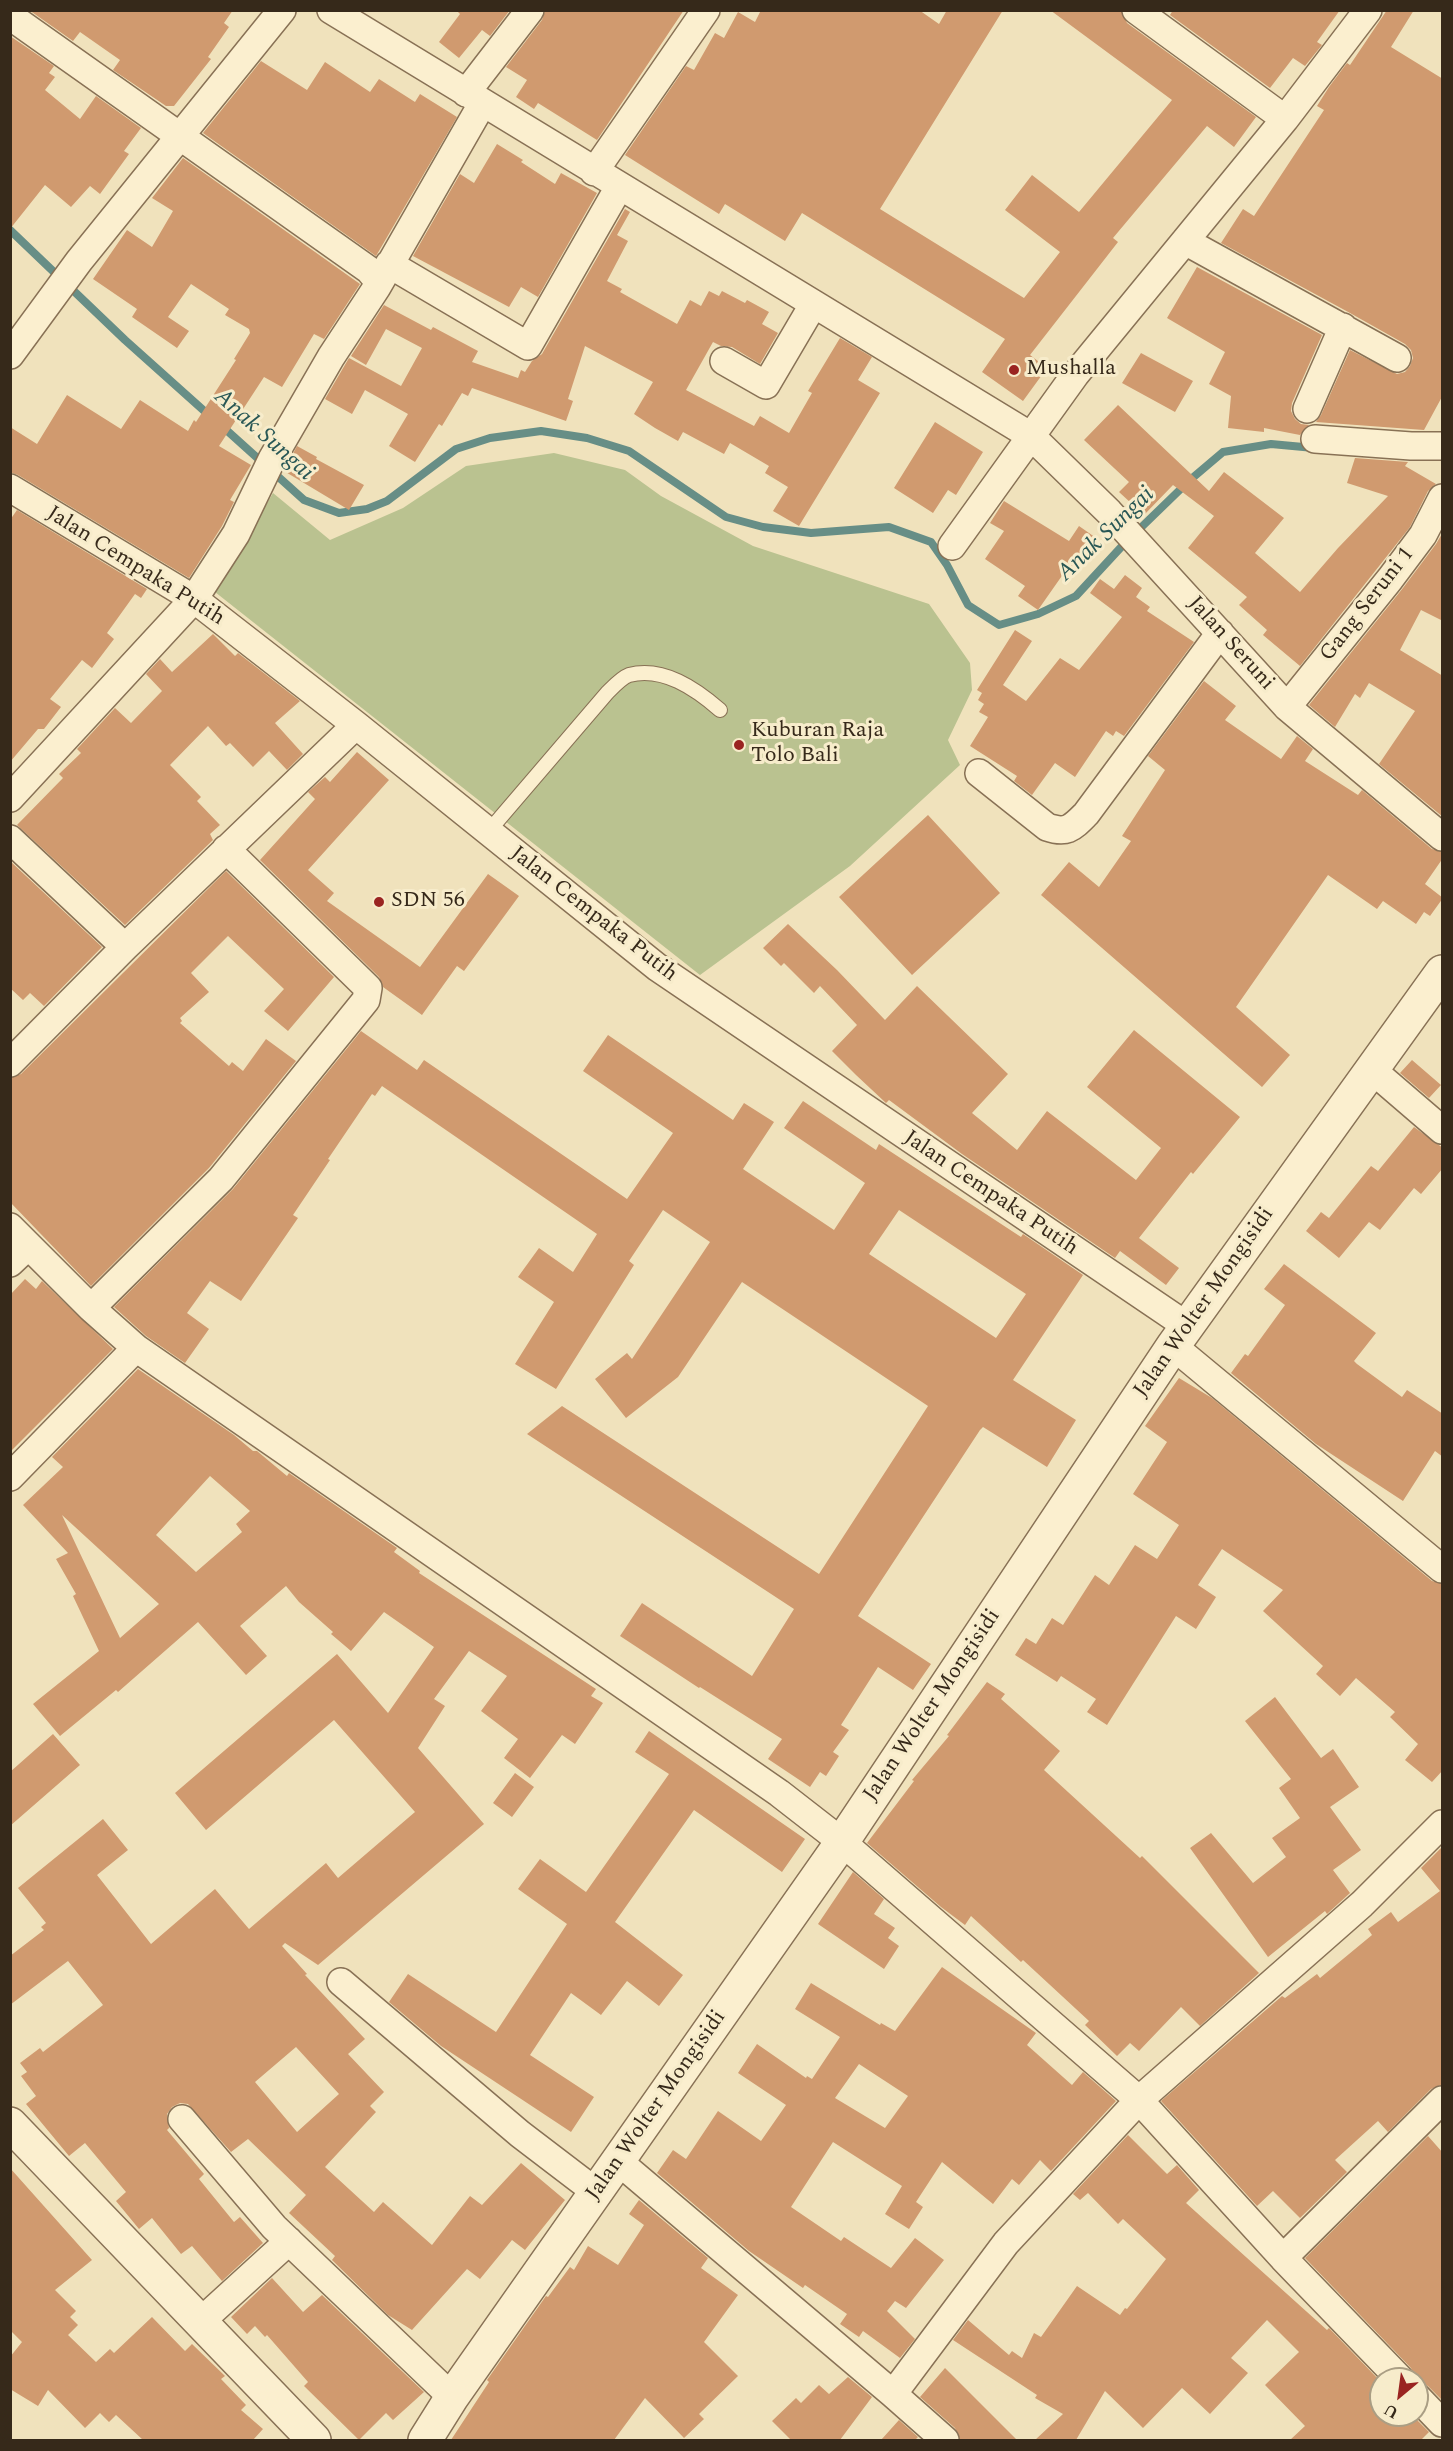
<!DOCTYPE html>
<style>
body{margin:0}
#map{position:relative;width:1453px;height:2451px;overflow:hidden;background:#f0e2bc;font-family:Spectral,serif}
canvas{display:block}
.frame{position:absolute;inset:0;border:12px solid #36291a;pointer-events:none}
.north{position:absolute;left:1369px;top:2367px;width:60px;height:60px;box-sizing:border-box;background:#f7eccb;border:2px solid #aa9e84;border-radius:50%;rotate:209deg;font-size:16px;font-weight:700;line-height:24px;text-align:center;color:#36291a}
.north::after{content:'';display:block;margin:auto;width:21px;height:27px;background:#9a2421;clip-path:polygon(50% 0,100% 100%,50% 72%,0 100%)}
</style>
<div id="map">
<canvas width="1453" height="2451"></canvas>
<div class="frame"></div>
<div class="north">U</div>
</div>
<script>
const ctx = document.querySelector('canvas').getContext('2d');
ctx.lineJoin = 'round';
function fillPath(path, color) {
  ctx.fillStyle = color;
  ctx.fill(path, 'evenodd');
}
function stroke(path, color, width, dash) {
  ctx.strokeStyle = color;
  ctx.lineWidth = width;
  ctx.lineCap = dash ? 'butt' : 'round';
  ctx.setLineDash(dash || []);
  ctx.stroke(path);
}
function write(font, color, halo, rows, align = 'center') {
  ctx.font = font + ' Spectral,serif';
  ctx.lineWidth = 6;
  ctx.setLineDash([]);
  ctx.textBaseline = 'middle';
  ctx.strokeStyle = halo;
  ctx.fillStyle = color;
  for (const [text, x, y, turn = 0] of rows) {
    ctx.save();
    ctx.translate(x, y);
    ctx.rotate((+turn || 0) * Math.PI / 180);
    ctx.textAlign = isNaN(turn) ? turn : align;
    if (halo) ctx.strokeText(text, 0, 0);
    ctx.fillText(text, 0, 0);
    ctx.restore();
  }
}
fillPath(new Path2D(`
 M554,453L625,470L661,496L753,546L929,604L970,663L972,690L948,740L960,765L850,866L700,975L215,592L273,493L330,540L403,508L466,466Z`), '#bac290');
stroke(new Path2D(`
 M10,230L125,340L211,417
 M223,427L304,500L339,513L367,509L387,501L456,449L490,438L541,431L587,438L629,451L726,517L763,527L811,533L889,527L931,542L947,565L968,605L999,625L1038,614L1076,596L1124,544L1190,480L1223,452L1271,444L1314,448`), '#678e86', 8);
fillPath(new Path2D(`
 M29,10H233L224,23L229,27L208,57L211,59L174,106H166L113,70L120,60L80,32L73,41Z
 M456,10H510L490,36L482,30L459,58L439,42L460,14Z
 M545,10H684L597,140L538,103L534,109L516,97L527,80L506,67L542,20Z
 M761,10H919L939,24L947,10H1003L880,209L1024,298L1060,252L1005,210L1032,175L1079,212L1172,100L1050,10H1121L1127,23L1256,117L1234,147L1207,126L1113,238L1118,242L1030,355L1047,368L1023,401L982,372L1005,339L802,213L785,241L725,204L719,214L625,155L686,66L694,70L715,33L724,38L738,12L755,22Z
 M1173,10H1340L1317,42L1322,45L1305,66L1293,58L1270,88L1170,15Z
 M1387,10H1414L1391,47L1443,79V395L1424,430L1316,422L1321,415L1350,350L1397,374L1405,372L1410,366L1413,358L1411,350L1405,344L1350,313L1221,243L1243,209L1254,216L1324,110L1317,106L1329,87L1347,63L1350,65Z
 M10,36L54,66L49,73L55,77L45,90L80,119L96,96L141,128L124,151L129,154L100,194L90,186L71,207L45,185L10,229Z
 M261,61L307,90L325,62L370,92L379,79L415,102L420,94L457,117L376,256L203,133Z
 M497,144L523,160L521,162L555,184L561,173L597,193L538,297L521,287L509,307L413,256L460,174L474,183Z
 M183,158L360,284L324,339L314,334L282,387L264,377L219,446L251,465L230,500L234,502L222,526L189,578L18,475L10,472V427L37,444L67,395L121,429L140,400L188,431L194,420L196,422L236,360L234,359L250,333L249,329L225,315L229,309L191,284L168,317L189,331L177,348L132,317L137,309L93,279L127,230L152,247L173,211L152,198Z
 M625,209L630,212L617,235L628,241L607,281L622,289L620,292L677,324L690,300L701,306L709,291L719,296L722,291L745,303L747,300L769,312L762,324L778,333L760,364L732,347L721,346L713,342L686,390L754,426L760,416L789,433L812,393L808,391L840,338L872,357L858,380L880,393L799,526L773,511L788,487L765,473L769,466L730,443L724,454L683,432L678,441L655,428L634,414L653,382L585,346L568,399L573,401L566,421L472,388L468,396L462,393L442,426L439,424L415,462L389,446L408,414L365,390L352,414L325,399L349,358L401,386L422,348L386,329L366,365L351,356L384,305L431,330L433,327L478,351L472,362L518,378L521,370L525,372L532,361L542,354Z
 M1197,267L1322,335L1292,403L1291,411L1295,419L1301,424L1309,425L1300,435L1264,428V432L1228,428L1231,396L1209,384L1225,352L1167,318Z
 M1141,353L1193,381L1175,412L1122,383Z
 M1118,405L1209,491L1224,472L1284,518L1255,553L1300,592L1338,548L1388,496L1347,483L1355,458L1408,462L1405,466L1436,484L1428,491L1410,527L1300,666L1263,635L1267,630L1239,605L1247,597L1188,548L1214,516L1173,485L1144,515L1119,492L1129,482L1084,440Z
 M935,422L983,452L956,495L948,490L933,513L894,488Z
 M297,446L317,457L316,459L364,485L349,510L284,471Z
 M1004,501L1069,541L1079,526L1099,540L1075,576L1066,570L1038,610L1018,596L1025,586L985,559L1004,531L990,523Z
 M17,510L147,589L141,598L135,594L107,633L114,639L92,668L82,660L50,699L61,707L44,729H38L10,762V520Z
 M1443,532V621L1421,610L1400,650L1443,676V817L1379,764L1415,711L1369,683L1360,698L1355,694L1335,727L1309,705L1403,588L1436,544Z
 M1125,575L1142,588L1136,597L1150,607L1147,611L1194,642L1124,736L1116,731L1113,736L1106,731L1075,777L1055,763L1032,795L1014,781L1017,776L970,746L988,717L979,712L984,704L978,700L982,693L977,690L1015,630L1032,641L1003,685L1026,701L1060,658L1079,670L1122,617L1090,593L1100,579L1114,589Z
 M213,634L235,656L238,653L300,701L275,723L303,754L287,770L269,751L253,767L230,743L226,746L208,726L170,765L201,797L197,801L220,825L210,834L213,840L125,925L17,825L63,778L59,774L81,753L77,749L115,708L131,723L162,691L146,674L160,659L172,672Z
 M1204,681L1236,706L1225,720L1281,759L1297,736L1313,749L1305,761L1358,795L1362,790L1432,849L1443,852V858L1425,884L1443,898L1430,916L1424,912L1416,924L1383,901L1377,909L1328,875L1236,1007L1290,1055L1262,1087L1041,895L1069,862L1099,887L1131,841L1122,836L1165,770L1148,756Z
 M357,752L389,780L308,870L334,893L327,901L420,967L488,874L519,896L464,971L457,966L422,1015L383,987L379,977L260,860L315,799L308,792L325,777L330,782Z
 M928,815L1000,893L912,975L839,897Z
 M10,861L102,947L44,1006L30,993L23,1000L10,988Z
 M226,871L334,977L288,1031L264,1011L284,989L228,936L191,973L209,992L180,1018L182,1021L180,1023L229,1066L232,1062L243,1071L266,1039L296,1061L209,1168L91,1286L10,1202V1078L21,1074Z
 M788,924L837,970L885,1020L917,986L1008,1074L972,1113L1017,1150L1047,1111L1136,1180L1161,1148L1087,1087L1134,1030L1240,1117L1193,1174L1191,1172L1139,1238L1179,1268L1166,1285L1120,1251L1115,1258L962,1154L889,1100L886,1103L856,1075L832,1051L857,1025L820,986L814,993L784,963L781,966L763,948Z
 M361,1031L417,1070L424,1060L627,1199L673,1133L583,1071L608,1035L733,1120L744,1103L774,1122L743,1169L834,1230L865,1183L784,1128L803,1101L876,1150L879,1144L1021,1237L1023,1234L1083,1275L1013,1380L1076,1420L1047,1467L983,1427L980,1430L858,1616L931,1664L913,1690L878,1667L841,1725L849,1730L833,1752L839,1756L826,1776L820,1772L810,1787L768,1759L782,1739L700,1687L699,1688L620,1636L642,1603L752,1676L794,1609L527,1434L562,1406L819,1574L928,1406L742,1282L678,1377L626,1418L595,1379L627,1353L632,1359L710,1242L663,1210L629,1261L634,1265L556,1389L515,1364L554,1302L518,1277L539,1248L573,1272L597,1234L382,1086L375,1096L372,1094L328,1159L330,1160L293,1215L298,1218L241,1301L210,1281L187,1313L209,1329L185,1363L146,1336L114,1307L233,1189ZM899,1210L1026,1294L996,1338L869,1254Z
 M1412,1060L1441,1085L1429,1098L1400,1073Z
 M1414,1127L1443,1148V1168L1421,1194L1414,1188L1380,1230L1369,1222L1339,1258L1306,1231L1321,1212L1329,1218L1371,1166L1378,1171Z
 M1284,1264L1376,1333L1354,1361L1357,1364L1402,1397L1407,1390L1443,1414V1457L1435,1451L1403,1501L1316,1444L1231,1373L1245,1354L1248,1356L1285,1305L1264,1289Z
 M25,1279L36,1289L42,1281L113,1349L10,1452V1295Z
 M138,1369L234,1435L253,1451H257L287,1476L289,1473L397,1548L394,1552L420,1571L419,1573L596,1689L591,1696L603,1703L575,1744L562,1735L530,1778L504,1758L518,1739L481,1711L507,1676L469,1651L434,1699L445,1706L418,1748L484,1824L318,1965L285,1943L282,1946L307,1974L305,1975L365,2039L348,2054L384,2092L370,2106L376,2112L325,2167L374,2212L383,2202L432,2245L470,2196L482,2205L521,2163L565,2200L525,2250L512,2240L480,2279L467,2269L412,2330L388,2315L332,2260L335,2256L289,2213L306,2195L248,2139L231,2152L188,2104L180,2103L172,2107L167,2114L169,2128L167,2130L204,2174L199,2179L234,2222L240,2217L263,2243L222,2281L192,2246L181,2254L152,2218L139,2229L116,2201L126,2192L85,2143L69,2156L26,2104L36,2096L21,2076L27,2072L20,2063L40,2048L43,2052L103,2005L68,1961L10,2005V1956L44,1930L41,1927L46,1923L18,1888L103,1819L128,1850L97,1875L151,1944L215,1889L249,1929L326,1863L338,1878L415,1812L334,1720L206,1830L175,1793L337,1654L388,1713L434,1647L384,1612L351,1651L331,1634L333,1632L299,1602L286,1586L240,1626L267,1656L246,1675L198,1622L118,1692L116,1690L60,1736L33,1704L99,1651L73,1596L76,1594L56,1559L68,1553L23,1505L63,1467L52,1457ZM210,1476L250,1511L236,1524L242,1532L196,1572L156,1535ZM62,1515L159,1604L120,1638L77,1547ZM296,2047L339,2094L297,2132L255,2082Z
 M1179,1378L1212,1398L1432,1581L1443,1584V1770L1432,1782L1405,1760L1418,1744L1390,1717L1395,1712L1356,1678L1340,1696L1316,1674L1323,1666L1263,1611L1283,1590L1222,1549L1198,1585L1216,1597L1196,1629L1176,1616L1107,1725L1087,1712L1096,1699L1061,1676L1057,1682L1015,1655L1026,1638L1036,1644L1052,1618L1063,1625L1095,1575L1109,1585L1135,1545L1157,1559L1179,1525L1133,1494L1167,1442L1145,1426Z
 M987,1682L1005,1694L1001,1699L1060,1751L1044,1770L1140,1858L1142,1856L1259,1973L1200,2026L1181,2007L1139,2051L1130,2043L1117,2056L1085,2025L1089,2021L1023,1960L1021,1962L971,1916L965,1925L941,1907L867,1843L914,1781L912,1780L949,1736L947,1735Z
 M1275,1697L1321,1758L1333,1749L1359,1787L1330,1807L1361,1850L1333,1870L1350,1893L1327,1914L1325,1911L1268,1957L1190,1848L1211,1833L1253,1883L1286,1857L1272,1838L1300,1818L1279,1788L1291,1779L1245,1721Z
 M649,1731L805,1839L782,1872L694,1810L615,1922L683,1975L659,2006L627,1981L601,2015L571,1993L530,2055L594,2097L571,2132L441,2046L389,2002L408,1974L496,2032L567,1924L518,1889L540,1859L586,1892L669,1774L635,1752Z
 M53,1734L80,1765L10,1826V1772Z
 M515,1773L534,1787L512,1817L493,1803Z
 M1443,1846V2084L1431,2089L1388,2132L1378,2121L1335,2160L1347,2172L1300,2218L1273,2191L1257,2206L1161,2101L1282,1996L1285,1998L1317,1974L1320,1978L1372,1935L1368,1929L1391,1912L1398,1922L1440,1891L1421,1868Z
 M853,1872L884,1899L874,1914L895,1928L888,1938L899,1946L884,1969L818,1924Z
 M942,1967L1036,2033L1027,2045L1072,2085L1083,2072L1116,2101L1051,2171L1040,2160L1019,2185L1012,2179L993,2204L942,2162L916,2202L923,2207L909,2229L885,2214L902,2186L833,2142L791,2207L841,2241L844,2237L891,2268L915,2238L944,2260L906,2308L895,2301L887,2311L915,2339L900,2358L863,2331L859,2337L840,2324L847,2314L805,2285L803,2288L749,2251L657,2173L673,2150L686,2159L718,2111L761,2141L786,2105L738,2073L757,2044L806,2078L807,2076L812,2079L840,2037L795,2009L811,1983L880,2025L881,2023L895,2031ZM859,2064L908,2096L885,2128L835,2098Z
 M1128,2135L1167,2174L1177,2165L1199,2190L1186,2203L1327,2330L1329,2328L1381,2382V2415H1412L1429,2432L1421,2440H1290L1305,2426L1265,2385L1299,2352L1267,2320L1231,2358L1248,2373L1210,2414L1182,2388L1143,2428L1105,2391L1076,2440H1035L1063,2414L1035,2398L1037,2395L953,2340L968,2320L1009,2355L1012,2351L1022,2358L1034,2333L1041,2337L1077,2286L1120,2315L1125,2308L1127,2309L1166,2259L1123,2219L1118,2224L1088,2193L1080,2200L1073,2194Z
 M1428,2136L1443,2153V2401L1428,2386L1417,2382L1411,2368L1305,2258Z
 M10,2168L92,2260L55,2290L76,2311L70,2317L78,2325L68,2335L96,2362L110,2349L114,2353L152,2317L185,2351L192,2344L225,2376L221,2379L246,2405L241,2410L263,2429L253,2440H143L116,2415L109,2422L100,2413L85,2428L48,2390L38,2406L10,2389V2357L22,2342L10,2330Z
 M639,2200L708,2258L701,2268L738,2295L704,2342L738,2376L699,2414L704,2419L684,2438L645,2398L614,2440H451L489,2382L487,2380L546,2296L548,2297L570,2267L574,2270L588,2246L618,2265L644,2225L629,2214Z
 M272,2278L303,2312L322,2295L424,2392L393,2420L386,2413L359,2440L304,2386L308,2382L267,2335L265,2337L255,2326L247,2334L231,2317Z
 M945,2368L1017,2440H960L955,2428L920,2397Z
 M848,2377L872,2397L840,2440H791L772,2421L796,2398L801,2403L819,2385L829,2394Z
 M899,2420L918,2437L915,2440H881Z`), '#d09a6f');
const service = new Path2D(`
 M488,832L607,693C613,687 621,678 629,675C663,666 696,689 720,710`);
const minor = new Path2D(`
 M331,10L1031,436L1109,512L1287,707L1442,837
 M1136,10L1285,119
 M10,16L369,270L379,282
 M466,93L530,10
 M594,172L706,10
 M1185,241L1397,358
 M389,264L528,346L619,187
 M10,355L79,261L282,10
 M724,361L766,385L813,305
 M1307,409L1343,327
 M1315,439L1411,446H1442
 M10,488L194,599L356,725L657,967L1187,1326
 M952,546L1075,375L1285,119L1368,10
 M1287,707L1390,579L1423,535L1442,498
 M979,773L1047,827C1067,834 1072,828 1086,814L1220,633
 M10,798L194,599L236,534L272,459L331,357L377,287L482,104
 M10,839L125,947
 M10,1063L125,947L356,725
 M1371,1069L1442,1130
 M10,1227L91,1308L136,1348L779,1793L842,1842L1139,2100L1283,2258L1400,2379
 M10,1263L28,1246
 M91,1308L221,1179L366,1000L368,988L226,849
 M1173,1346L1442,1569
 M10,1477L136,1348
 M341,1982L520,2134L596,2192
 M182,2119L274,2227L452,2397
 M618,2161L893,2394L945,2440
 M1283,2258L1442,2100
 M199,2323L289,2241
 M893,2394L1006,2243L1139,2100L1362,1904L1442,1824
 M1417,2397L1442,2423`);
const tertiary = new Path2D(`
 M10,2124L314,2440
 M425,2440L452,2397L842,1842L1173,1346L1442,972`);
stroke(service, '#887155', 16);
stroke(minor, '#887155', 30);
stroke(tertiary, '#887155', 36);
stroke(service, '#fbefcf', 14);
stroke(minor, '#fbefcf', 27);
stroke(tertiary, '#fbefcf', 33);
for (const [x, y, r, color] of [
 [1014,370,6,"#9a2421"],
 [739,745,6,"#9a2421"],
 [379,902,6,"#9a2421"]
]) {
  const dot = new Path2D();
  dot.arc(x, y, r, 0, 2 * Math.PI);
  ctx.fillStyle = color;
  ctx.fill(dot);
  stroke(dot, '#f7eccb', 2);
}
write('22px', '#36291a', '#f7eccb', [
 ["Mushalla",1026,370],
 ["Kuburan Raja",751,732],
 ["Tolo Bali",751,757],
 ["SDN 56",391,902]
], 'left');
write('22px', '#36291a', '#f7eccb', [
 ["Jalan Cempaka Putih",135,567,32],
 ["Gang Seruni 1",1368,605,-52],
 ["Jalan Seruni",1230,644,48],
 ["Jalan Cempaka Putih",593,915,38],
 ["Jalan Cempaka Putih",990,1194,34],
 ["Jalan Wolter Mongisidi",1205,1303,-55],
 ["Jalan Wolter Mongisidi",933,1706,-56],
 ["Jalan Wolter Mongisidi",657,2106,-55]
]);
write('italic 24px', '#295755', '#f7eccb', [
 ["Anak Sungai",263,436,42],
 ["Anak Sungai",1107,535,-44]
]);
</script>
